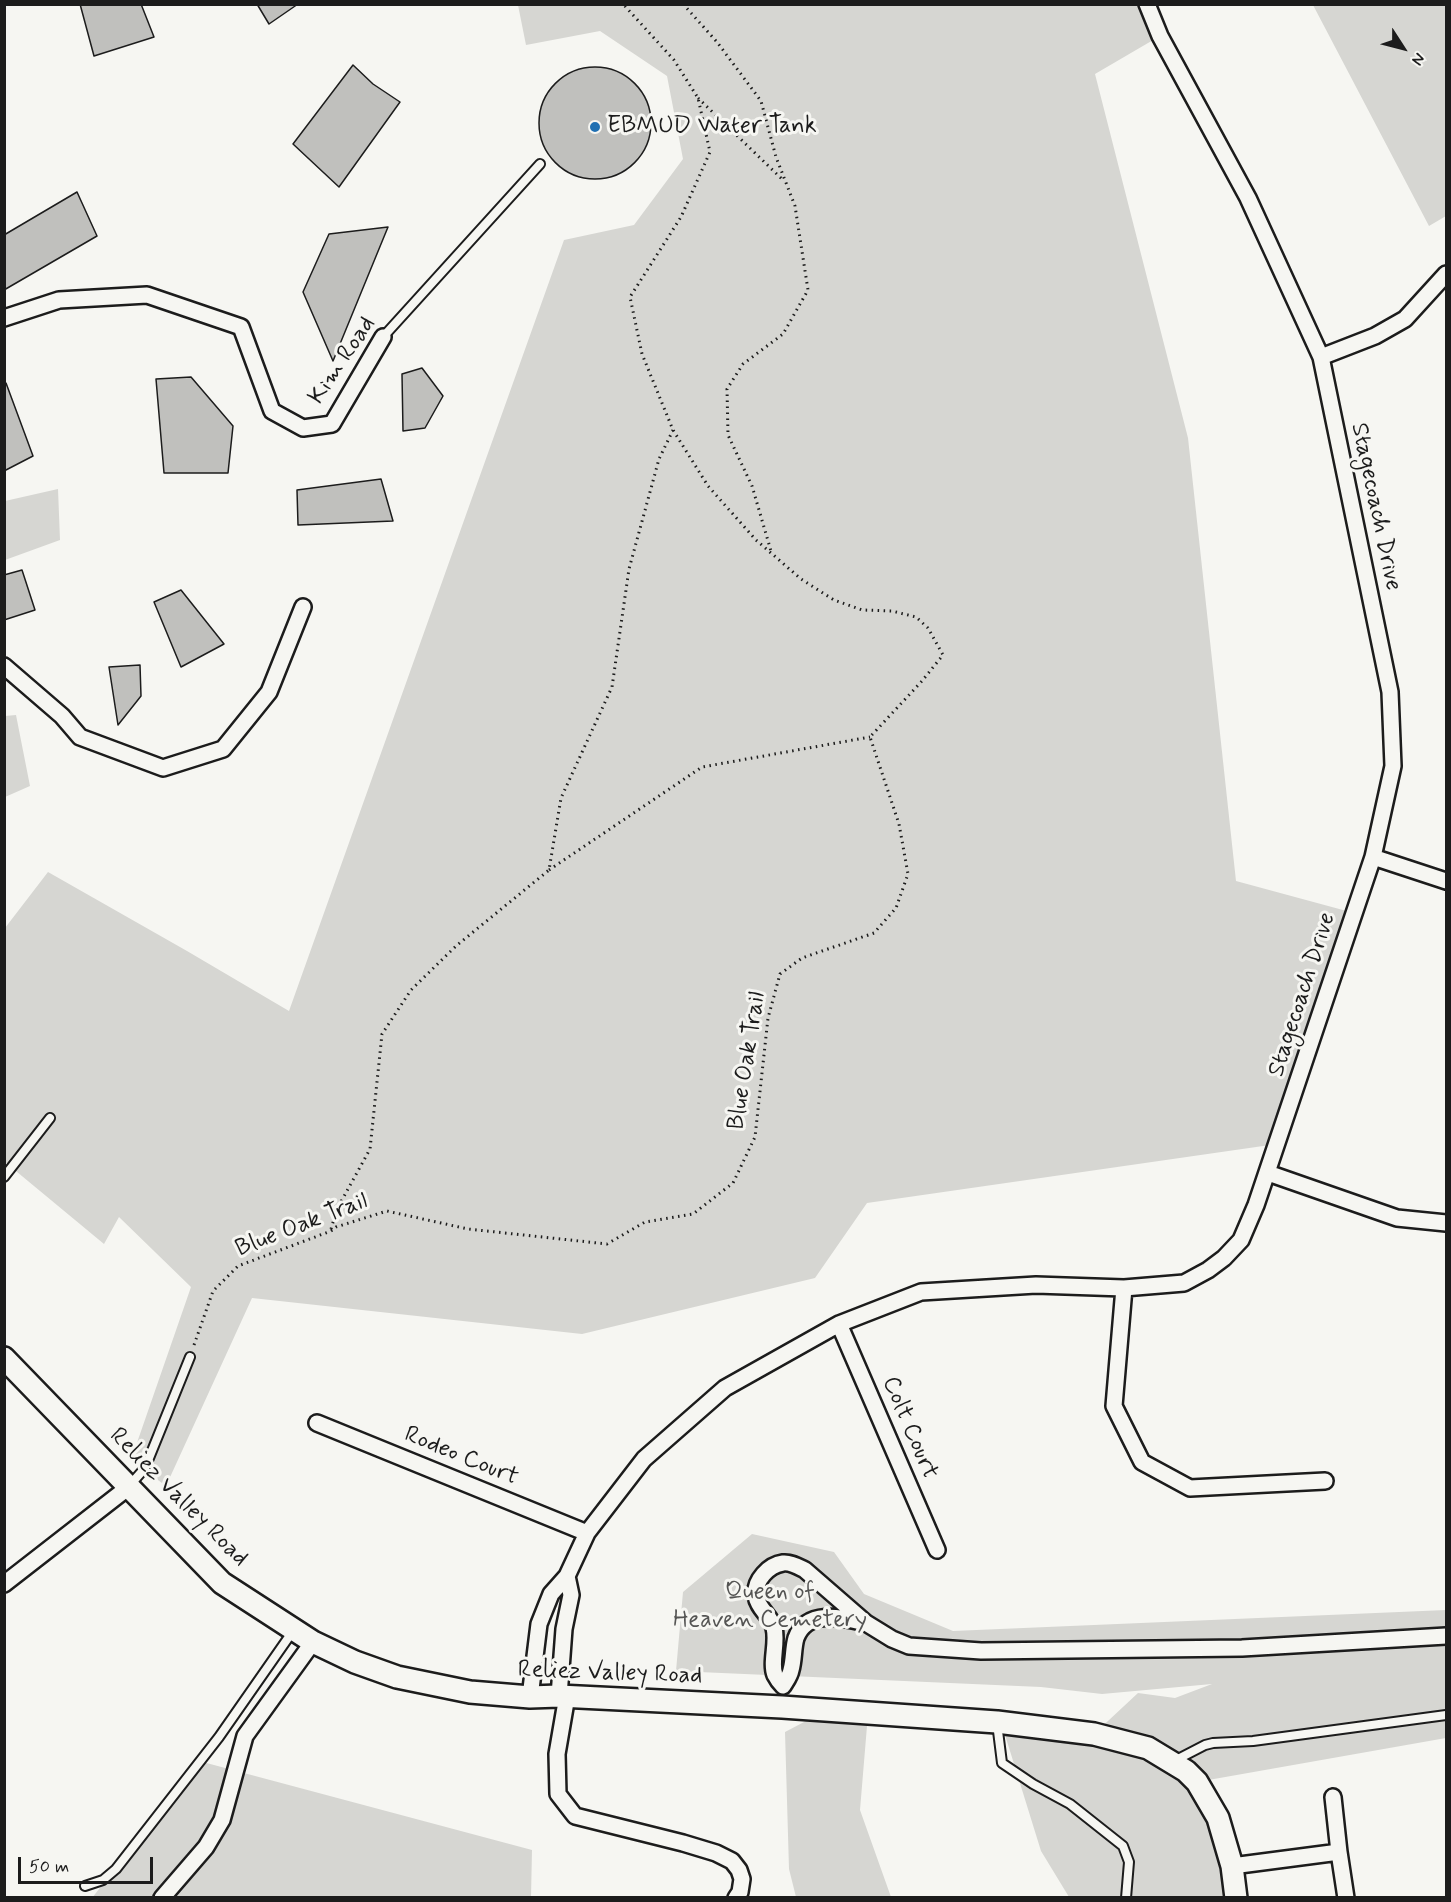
<!DOCTYPE html>
<style>
body{margin:0}
#map{position:relative;width:1451px;height:1902px;overflow:hidden;background:#f6f6f2;font-family:Mynerve,sans-serif}
canvas{display:block}
.frame{position:absolute;inset:0;border:6px solid #1c1c1c;pointer-events:none}
.north{position:absolute;left:1373px;top:18px;width:60px;height:60px;-webkit-text-stroke:4px #f6f6f2;paint-order:stroke;rotate:126deg;font-size:16px;font-weight:700;line-height:24px;text-align:center;color:#1c1c1c}
.north::after{content:'';display:block;margin:auto;width:21px;height:27px;background:#1c1c1c;clip-path:polygon(50% 0,100% 100%,50% 72%,0 100%)}
.scale{position:absolute;left:18px;top:1857px;width:135px;height:27px;box-sizing:border-box;border:3px solid #1c1c1c;border-top:0;padding-left:8px;font-size:18px;line-height:21px;white-space:nowrap;color:#1c1c1c;-webkit-text-stroke:4px #f6f6f2;paint-order:stroke}
</style>
<div id="map">
<canvas width="1451" height="1902"></canvas>
<div class="frame"></div>
<div class="north">N</div>
<div class="scale">50 m</div>
</div>
<script>
const ctx = document.querySelector('canvas').getContext('2d');
ctx.lineJoin = 'round';
function fillPath(path, color) {
  ctx.fillStyle = color;
  ctx.fill(path, 'evenodd');
}
function stroke(path, color, width, dash) {
  ctx.strokeStyle = color;
  ctx.lineWidth = width;
  ctx.lineCap = dash ? 'butt' : 'round';
  ctx.setLineDash(dash || []);
  ctx.stroke(path);
}
function write(font, color, halo, rows, align = 'center') {
  ctx.font = font + ' Mynerve,sans-serif';
  ctx.lineWidth = 6;
  ctx.setLineDash([]);
  ctx.textBaseline = 'middle';
  ctx.strokeStyle = halo;
  ctx.fillStyle = color;
  for (const [text, x, y, turn = 0] of rows) {
    ctx.save();
    ctx.translate(x, y);
    ctx.rotate((+turn || 0) * Math.PI / 180);
    ctx.textAlign = isNaN(turn) ? turn : align;
    if (halo) ctx.strokeText(text, 0, 0);
    ctx.fillText(text, 0, 0);
    ctx.restore();
  }
}
fillPath(new Path2D(`
 M518,5H1147L1160,36L1095,74L1188,438L1236,881L1354,913L1277,1144L867,1203L815,1278L582,1334L252,1298L166,1486L131,1460L191,1287L119,1217L104,1244L5,1162V928L48,872L187,951L289,1011L564,240L634,225L683,159L667,76L600,31L526,45Z
 M1313,5H1446V216L1429,226Z
 M58,489L60,540L5,560V501Z
 M16,715L30,786L5,797V716Z
 M752,1534L834,1552L864,1594L953,1631L1446,1610V1738L1197,1782L1236,1897H1069L1041,1851L1001,1722L1094,1734L1138,1693L1175,1698L1212,1684L1102,1694L1041,1687L676,1671L683,1592Z
 M825,1711L868,1714L860,1810L891,1897H796L789,1869L785,1732Z
 M199,1761L532,1850L531,1897L92,1898Z`), '#d6d6d2');
const building = new Path2D(`
 M80,4H141L154,37L94,56Z
 M257,4H298L269,24Z
 M353,65L373,84L400,102L339,187L293,144Z
 M539 123a56 56 0 1 1 112 0a56 56 0 1 1-112 0Z
 M77,192L97,236L4,290V235Z
 M388,227L333,361L303,292L329,234Z
 M422,368L443,396L425,428L403,431L402,374Z
 M191,377L233,426L228,473H164L156,379Z
 M4,383H6L33,456L4,471Z
 M381,479L393,521L298,525L297,490Z
 M22,570L35,610L4,620V575Z
 M181,590L224,644L181,667L154,602Z
 M140,665L141,696L118,725L109,667Z`);
fillPath(building, '#c0c0bd');
stroke(building, '#1c1c1c', 1.5);
const lane = new Path2D(`
 M383,337L540,164
 M4,1177L50,1118
 M130,1485L145,1468L190,1357
 M997,1723L1002,1763L1033,1784L1070,1804L1123,1846L1129,1862L1126,1898
 M1176,1760L1205,1745L1213,1743L1253,1741L1446,1715
 M85,1886L103,1880L116,1869L219,1737L293,1631`);
const street = new Path2D(`
 M4,318L59,300L147,295L241,327L272,411L303,428L332,424L383,337
 M1321,357L1375,336L1405,319L1446,274
 M4,666L62,716L80,737L163,768L223,749L269,692L303,607
 M1373,857L1446,881
 M1268,1173L1397,1218L1446,1223
 M1124,1288L1114,1406L1142,1462L1190,1488L1325,1481
 M839,1324L937,1550
 M317,1423L587,1533
 M567,1576L587,1533L644,1459L725,1388L839,1324L921,1292L1036,1285L1124,1288L1184,1283L1208,1270L1224,1258L1241,1240L1256,1205L1373,857L1393,766L1390,692L1321,357L1248,198L1160,36L1147,4
 M4,1584L130,1486
 M866,1623C844,1618 807,1608 796,1638C793,1648 794,1660 791,1670C790,1676 786,1681 783,1686C780,1683 777,1679 775,1675C770,1663 778,1642 774,1628C771,1616 758,1609 756,1596C754,1580 769,1565 783,1563C791,1562 799,1567 805,1570L866,1623L892,1639L909,1646L981,1651L1242,1648L1446,1636
 M567,1696L557,1754L558,1794L575,1816L683,1843L716,1853L732,1861L739,1870L742,1879L740,1892L736,1898
 M530,1697L539,1624L551,1594L567,1576L571,1595L564,1629L559,1696
 M1333,1797L1339,1852
 M1232,1866L1339,1852L1346,1898
 M162,1898L206,1847L222,1820L245,1736L313,1642`);
const secondary = new Path2D(`
 M4,1358L222,1583L313,1642L355,1662L397,1677L470,1692L530,1697L559,1696L782,1707L997,1722L1094,1734L1148,1748L1186,1771L1197,1782L1218,1818L1232,1866L1236,1898`);
stroke(lane, '#1c1c1c', 12);
stroke(street, '#1c1c1c', 20);
stroke(secondary, '#1c1c1c', 26);
stroke(new Path2D(`
 M683,4L717,42L761,101L776,157L795,206L808,290L783,334L743,364L727,389L728,435L752,486L771,551
 M698,98L784,181
 M549,870L702,767L870,737
 M331,1229L337,1209L370,1149L382,1034L411,990L456,946L549,870L561,798L612,687L629,569L659,459L673,430
 M194,1345L213,1291L238,1266L331,1231L336,1227L387,1211L468,1229L607,1244L645,1222L693,1214L733,1183L755,1137L768,1018L780,974L802,958L874,933L896,908L908,874L899,824L870,737L922,681L943,655L928,628L916,617L892,611L862,610L834,600L801,579L756,540L708,486L673,430L642,354L630,297L681,217L710,152L698,98L674,60L623,4`), '#1c1c1c', 3, [1.5, 4.5]);
stroke(lane, '#f6f6f2', 8);
stroke(street, '#f6f6f2', 15);
stroke(secondary, '#f6f6f2', 21);
for (const [x, y, r, color] of [
 [595,127,6,"#1f6fb2"]
]) {
  const dot = new Path2D();
  dot.arc(x, y, r, 0, 2 * Math.PI);
  ctx.fillStyle = color;
  ctx.fill(dot);
  stroke(dot, '#f6f6f2', 2);
}
write('24px', '#1c1c1c', '#f6f6f2', [
 ["EBMUD Water Tank",607,127]
], 'left');
write('24px', '#1c1c1c', '#f6f6f2', [
 ["Kim Road",343,361,-56],
 ["Stagecoach Drive",1375,507,78],
 ["Stagecoach Drive",1303,995,-72],
 ["Blue Oak Trail",748,1061,-81],
 ["Blue Oak Trail",302,1226,-21],
 ["Colt Court",909,1428,67],
 ["Rodeo Court",461,1457,22],
 ["Reliez Valley Road",178,1498,45],
 ["Reliez Valley Road",610,1674,2]
]);
write('24px', '#545453', '#f6f6f2', [
 ["Queen of",770,1593],
 ["Heaven Cemetery",770,1621]
]);
</script>
